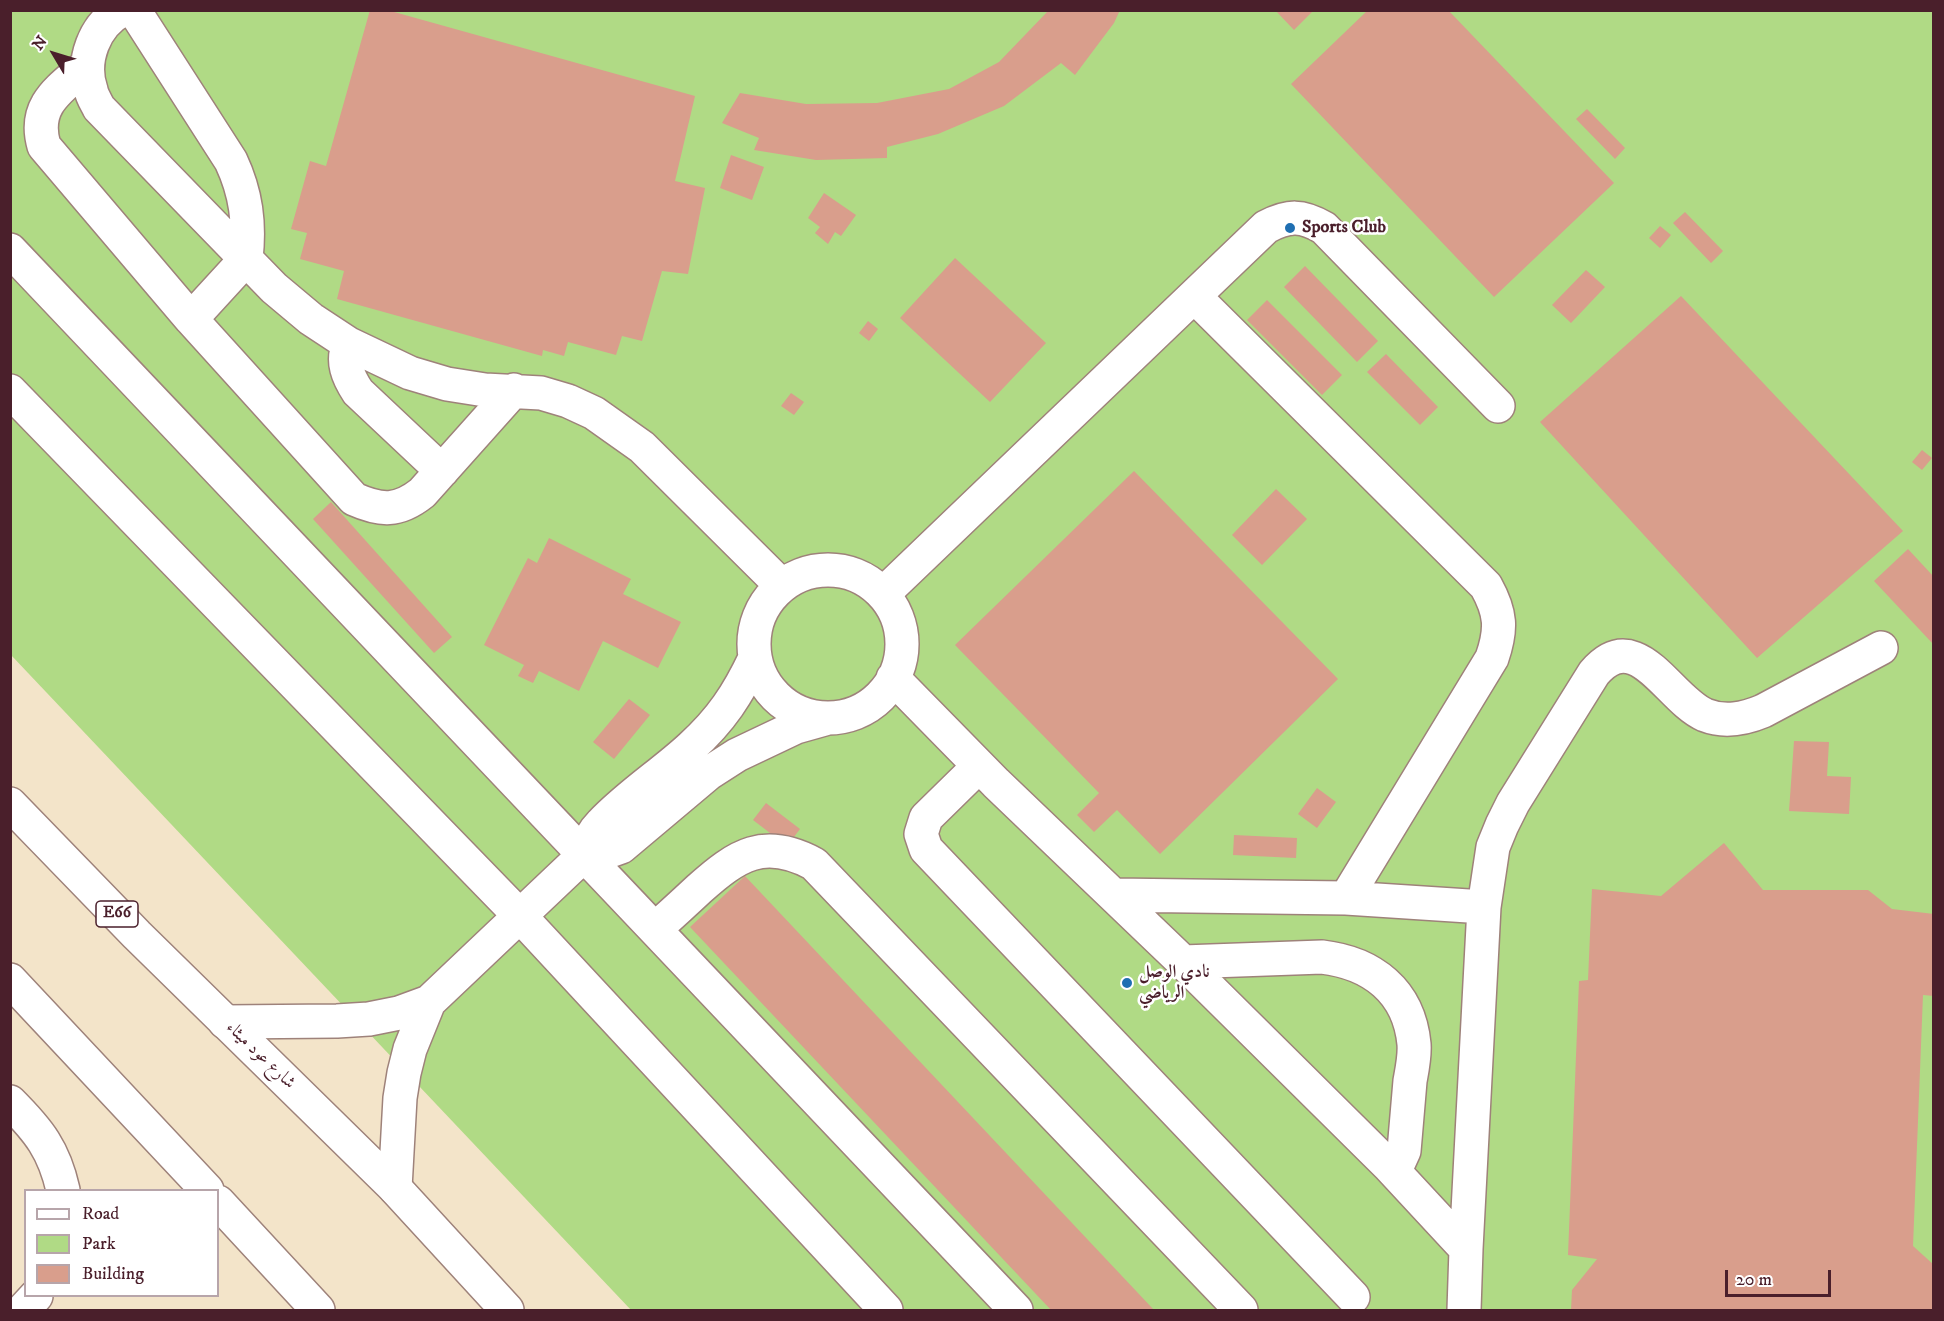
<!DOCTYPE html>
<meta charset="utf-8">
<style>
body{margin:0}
#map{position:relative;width:1944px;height:1321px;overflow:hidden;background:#f3e4c9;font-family:"IM FELL DW Pica",serif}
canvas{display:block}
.frame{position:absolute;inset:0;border:12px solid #4a1f2b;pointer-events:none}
.legend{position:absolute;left:24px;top:1189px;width:195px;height:108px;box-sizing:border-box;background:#fff;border:2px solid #b7a5aa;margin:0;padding:8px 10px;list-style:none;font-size:18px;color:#4a1f2b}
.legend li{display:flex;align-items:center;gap:12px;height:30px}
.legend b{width:30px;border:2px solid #b7a5aa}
.north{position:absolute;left:24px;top:24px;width:60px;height:60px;-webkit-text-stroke:4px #fff;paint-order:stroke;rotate:308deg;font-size:16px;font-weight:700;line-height:24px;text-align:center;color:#4a1f2b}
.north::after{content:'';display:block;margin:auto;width:21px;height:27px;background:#4a1f2b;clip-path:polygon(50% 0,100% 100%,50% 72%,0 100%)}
.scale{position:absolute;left:1725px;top:1270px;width:106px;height:27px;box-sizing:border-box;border:3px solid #4a1f2b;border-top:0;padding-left:8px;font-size:18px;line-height:21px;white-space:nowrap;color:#4a1f2b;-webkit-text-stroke:4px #fff;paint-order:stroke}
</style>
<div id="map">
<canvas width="1944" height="1321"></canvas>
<div class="frame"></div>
<ul class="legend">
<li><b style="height:8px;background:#fff"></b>Road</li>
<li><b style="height:16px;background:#b0da85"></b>Park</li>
<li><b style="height:16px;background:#d99e8c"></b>Building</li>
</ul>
<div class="north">N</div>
<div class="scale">20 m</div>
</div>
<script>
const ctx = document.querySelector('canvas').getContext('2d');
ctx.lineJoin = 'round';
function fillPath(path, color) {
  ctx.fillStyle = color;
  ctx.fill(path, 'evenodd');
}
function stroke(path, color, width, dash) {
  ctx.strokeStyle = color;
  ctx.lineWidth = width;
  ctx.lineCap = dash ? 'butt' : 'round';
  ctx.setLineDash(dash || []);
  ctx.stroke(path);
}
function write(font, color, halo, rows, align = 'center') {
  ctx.font = font + ' "IM FELL DW Pica",Amiri,serif';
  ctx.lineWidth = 5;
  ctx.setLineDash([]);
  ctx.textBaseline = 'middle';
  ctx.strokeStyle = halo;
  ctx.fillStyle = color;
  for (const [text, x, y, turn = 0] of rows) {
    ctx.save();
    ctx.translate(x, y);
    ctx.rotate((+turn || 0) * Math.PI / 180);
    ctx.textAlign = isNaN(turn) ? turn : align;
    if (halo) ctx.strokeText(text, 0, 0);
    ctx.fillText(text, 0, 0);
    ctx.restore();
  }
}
fillPath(new Path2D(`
 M11,11H1933V1310H631L11,655Z`), '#b0da85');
fillPath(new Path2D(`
 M370,10H387L695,96L675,181L705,188L688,274L662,271L642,341L622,336L616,355L568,342L564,356L543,350L542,356L337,299L344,271L300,259L307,233L291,229L310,161L326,166Z
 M1049,10H1120L1114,23L1075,75L1061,63L1004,106L938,134L887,147V158L816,160L754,150L759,138L722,123L740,93L806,104L877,103L949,89L999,62Z
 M1275,10H1314L1294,30Z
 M1368,10H1448L1614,183L1494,297L1291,84Z
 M1587,109L1625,148L1615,159L1576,119Z
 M731,155L764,167L752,200L720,188Z
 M824,193L856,215L841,236L835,232L828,244L815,233L820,227L808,218Z
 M1685,212L1723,251L1711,263L1673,223Z
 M1660,226L1671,235L1660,248L1649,238Z
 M955,258L1046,343L990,402L900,318Z
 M1305,266L1378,341L1357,362L1284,287Z
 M1586,270L1605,287L1571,323L1552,305Z
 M1681,296L1903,531L1757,658L1540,422Z
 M1267,300L1342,375L1322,395L1247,320Z
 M868,321L878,329L869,341L859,333Z
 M1386,354L1438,407L1420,425L1367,372Z
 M791,393L804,402L794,415L781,406Z
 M1922,450L1932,458L1922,470L1912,462Z
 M1134,471L1338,679L1160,854L1117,810L1094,832L1077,815L1099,793L955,645Z
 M1276,489L1307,519L1262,565L1232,535Z
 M331,502L452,637L434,653L313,519Z
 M549,538L631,579L623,594L681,622L658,668L603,641L579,691L539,671L533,683L518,676L524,665L484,645L528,558L537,563Z
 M1908,549L1934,577V645L1874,581Z
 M629,699L650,715L614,759L593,742Z
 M1794,741L1829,742L1827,776L1851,777L1849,814L1789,811Z
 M1317,788L1336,802L1317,828L1298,814Z
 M766,803L800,829L787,846L753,820Z
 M1234,835L1297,838L1296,858L1233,855Z
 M1724,843L1763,890H1868L1892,909L1934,914V996L1923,995L1913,1246L1934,1265V1310H1571L1572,1290L1597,1259L1568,1255L1579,981L1588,980L1592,889L1661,896Z
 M745,876L1154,1310H1051L690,927Z`), '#d99e8c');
const minor = new Path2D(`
 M122,10C94,25 81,61 91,90C92,96 96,102 99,108L274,288L311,319L349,344L410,373L447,384L485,390L541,393L568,401L594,413L642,447L782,586
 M134,10L231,161C246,193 250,223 246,259L191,319
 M87,65C60,89 32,105 44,146L191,319L354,499C381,511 398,512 422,493L514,390
 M10,250L1016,1310
 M1194,296L1486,586C1501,613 1502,629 1492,658L1346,898
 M349,344C341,361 348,377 358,392L442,471
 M10,391L520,916L886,1310
 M754 644a74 74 0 1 1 148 0a74 74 0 1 1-148 0Z
 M883,594L1266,227C1289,215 1302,215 1324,228L1498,406
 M893,678L996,783L1183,962L1389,1166L1399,1162L1404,1151C1406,1128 1408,1105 1410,1081C1412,1070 1415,1056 1414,1044C1409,991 1372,963 1322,957L1183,962
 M979,766L926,818L921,834L926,849L1353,1297
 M583,856H596L621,847L709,773L737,755L796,727L828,718
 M1113,895L1346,898L1484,907
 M655,929C670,916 684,903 699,889C737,855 764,837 814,864L1241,1310
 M225,1022L337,1021L369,1019L399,1013L429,1002
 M10,1102C39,1131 54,1150 63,1190
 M1389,1166L1466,1249
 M395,1188L400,1098L404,1073L410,1049L429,1002L583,856C587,844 592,833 601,824C627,796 663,773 691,747C721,720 738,694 755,658
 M23,1310L36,1296
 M1464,1310L1466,1249L1484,907L1493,847L1502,825L1513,803L1594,673C1637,623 1668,699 1705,715C1725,723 1744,719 1763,711L1881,648`);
const highway = new Path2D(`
 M10,804L137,935L395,1188L507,1310
 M10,980L207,1190
 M218,1202L318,1310`);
stroke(minor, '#9e827a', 36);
stroke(highway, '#9e827a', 36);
stroke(minor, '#fff', 33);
stroke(highway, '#fff', 33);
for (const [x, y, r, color] of [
 [1290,228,6,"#1f6fb2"],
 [1127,983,6,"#1f6fb2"]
]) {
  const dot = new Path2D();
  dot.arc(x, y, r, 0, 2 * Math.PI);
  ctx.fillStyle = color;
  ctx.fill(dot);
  stroke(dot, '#fff', 2);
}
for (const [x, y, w] of [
 [117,914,42]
]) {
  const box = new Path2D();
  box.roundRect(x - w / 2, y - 13, w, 26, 4.5);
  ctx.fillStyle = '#fff';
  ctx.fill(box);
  stroke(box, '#4a1f2b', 1.5);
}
write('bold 16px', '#4a1f2b', null, [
 ["E66",117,914]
]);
write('bold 18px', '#4a1f2b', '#fff', [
 ["Sports Club",1302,228],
 ["نادي الوصل",1139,973],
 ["الرياضي",1139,994]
], 'left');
write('18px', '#4a1f2b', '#fff', [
 ["شارع عود ميثاء",260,1056,44]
]);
</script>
